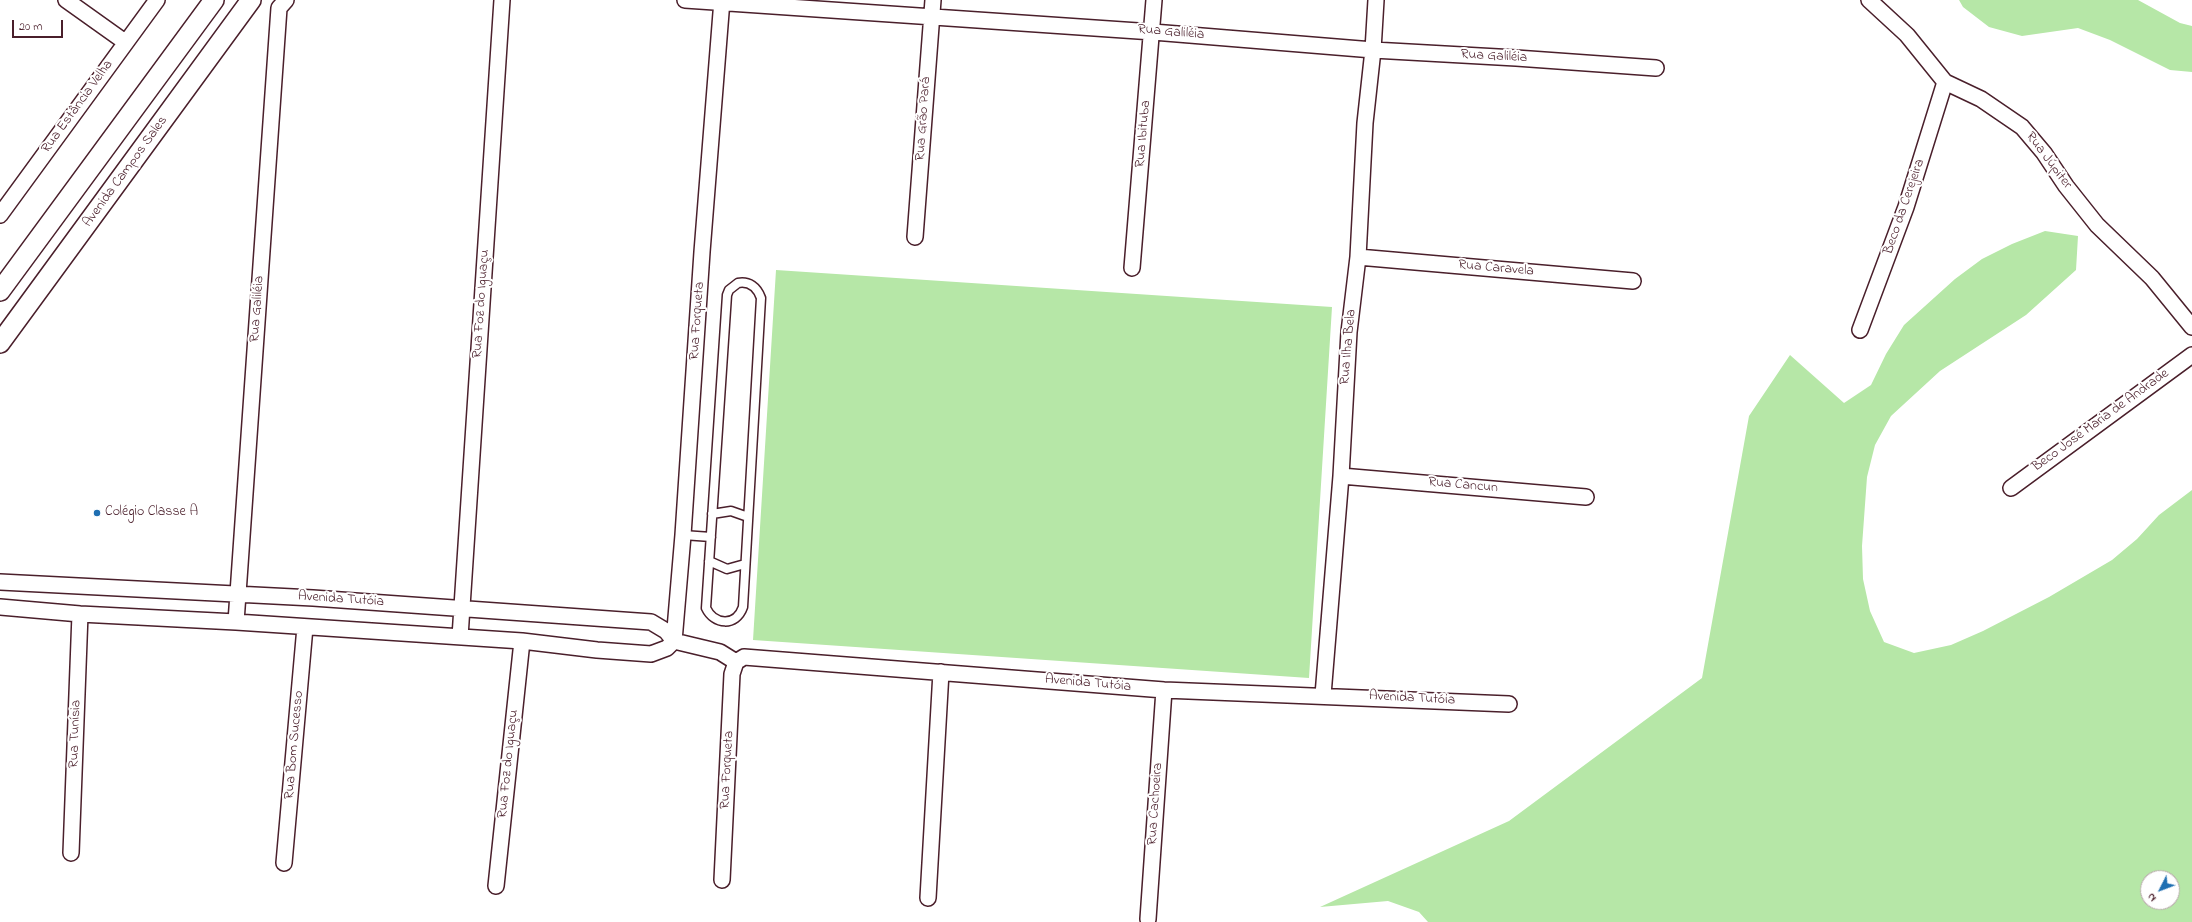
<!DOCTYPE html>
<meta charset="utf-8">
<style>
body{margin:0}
#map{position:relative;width:2192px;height:922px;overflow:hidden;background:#fff;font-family:"Indie Flower",sans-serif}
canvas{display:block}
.north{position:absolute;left:2140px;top:870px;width:40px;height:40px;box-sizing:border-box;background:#fff;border:1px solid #b7a5aa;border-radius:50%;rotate:228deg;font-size:11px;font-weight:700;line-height:16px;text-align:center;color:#4a1f2b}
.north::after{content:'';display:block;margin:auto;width:14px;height:18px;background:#1f6fb2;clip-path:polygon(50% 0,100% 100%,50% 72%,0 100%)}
.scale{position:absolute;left:12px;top:20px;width:51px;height:18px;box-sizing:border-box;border:2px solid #4a1f2b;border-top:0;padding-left:5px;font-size:12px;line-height:14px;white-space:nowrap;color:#4a1f2b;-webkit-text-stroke:3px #fff;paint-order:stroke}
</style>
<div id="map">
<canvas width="2192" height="922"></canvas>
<div class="north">N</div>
<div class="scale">20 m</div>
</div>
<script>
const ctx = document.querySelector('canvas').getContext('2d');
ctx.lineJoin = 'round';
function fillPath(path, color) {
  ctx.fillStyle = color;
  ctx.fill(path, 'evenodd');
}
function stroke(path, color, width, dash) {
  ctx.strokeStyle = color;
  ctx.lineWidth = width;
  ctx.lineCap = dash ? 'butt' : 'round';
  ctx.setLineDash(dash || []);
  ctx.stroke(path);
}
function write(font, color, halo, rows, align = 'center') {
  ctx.font = font + ' "Indie Flower",sans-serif';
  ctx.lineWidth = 4;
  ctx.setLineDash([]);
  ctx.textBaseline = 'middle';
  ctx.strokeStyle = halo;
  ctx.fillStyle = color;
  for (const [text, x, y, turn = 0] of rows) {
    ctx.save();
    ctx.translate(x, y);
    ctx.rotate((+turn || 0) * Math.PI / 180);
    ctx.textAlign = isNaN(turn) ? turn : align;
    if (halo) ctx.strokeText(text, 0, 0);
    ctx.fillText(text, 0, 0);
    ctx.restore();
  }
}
fillPath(new Path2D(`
 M1959,0H2138L2180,23L2192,26V72L2170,70L2110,40L2078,28L2022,36L1989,27L1963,7Z
 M2045,231L2078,236L2076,270L2026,315L1940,371L1891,416L1875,445L1867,477L1862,546L1863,579L1870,611L1884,642L1914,653L1951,645L1983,631L2049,597L2112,560L2137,539L2159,515L2192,490V922H1428L1419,912L1388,901L1320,907L1509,821L1702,678L1749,416L1790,355L1844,403L1871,385L1886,354L1904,325L1955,279L1982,259L2012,244ZM2148,878H2172V902H2148Z
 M776,270L1332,307L1309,678L753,640Z`), '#b6e7a7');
const service = new Path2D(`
 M738,283C749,281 757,287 761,298L743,607C736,627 714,625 706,608L727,295L729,290Z
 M712,514L731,511L748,517
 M683,535L711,537
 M709,561L727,569L745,564`);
const minor = new Path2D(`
 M66,0L125,42
 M685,0L1153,32L1373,50L1516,58L1656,68
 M1869,0L1907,35L1945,82L1981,99L2022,127L2044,153L2066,186L2097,225L2152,278L2192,327
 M0,215L157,0
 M915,237L933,0
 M1358,257L1633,281
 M1132,268L1154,0
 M1860,330L1906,207L1945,82
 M1341,476L1586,497
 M2011,488L2192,355
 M0,582L313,598L651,622L666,631L674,641L720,652L736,662
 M0,607L80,614L236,622L522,641L597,650L651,654L667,648L674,641
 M236,622L279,8L286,0
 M460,637L502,0
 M674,641L683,535L702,252L722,0
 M736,662L744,657L1164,690L1509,704
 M1323,695L1341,476L1349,332L1358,257L1365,123L1373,50L1376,0
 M71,853L80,614
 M284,863L305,627
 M722,880L732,674L736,662
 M496,886L522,641
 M928,898L941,672
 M1148,919L1164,690`);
const tertiary = new Path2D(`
 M0,291L214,0
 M0,343L251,0`);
stroke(service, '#4a1f2b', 11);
stroke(minor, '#4a1f2b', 18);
stroke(tertiary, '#4a1f2b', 22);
stroke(service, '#fff', 8);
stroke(minor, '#fff', 15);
stroke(tertiary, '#fff', 19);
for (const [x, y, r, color] of [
 [97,513,4,"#1f6fb2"]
]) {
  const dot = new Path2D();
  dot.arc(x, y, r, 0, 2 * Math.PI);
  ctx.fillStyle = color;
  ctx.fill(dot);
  stroke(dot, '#fff', 1.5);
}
write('14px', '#4a1f2b', '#fff', [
 ["Rua Galiléia",1171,33,5],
 ["Rua Galiléia",1494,57,3],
 ["Rua Estância Velha",78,107,-54],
 ["Rua Grão Pará",924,119,-86],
 ["Rua Ibituba",1144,134,-85],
 ["Rua Júpiter",2048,161,53],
 ["Avenida Campos Sales",126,172,-54],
 ["Beco da Cerejeira",1905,207,-71],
 ["Rua Caravela",1496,269,5],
 ["Rua Foz do Iguaçu",482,304,-86],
 ["Rua Galiléia",258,309,-86],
 ["Rua Forqueta",698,321,-86],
 ["Rua Ilha Bela",1349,347,-85],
 ["Beco José Maria de Andrade",2101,421,-36],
 ["Rua Cancun",1463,486,5],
 ["Avenida Tutóia",341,600,4],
 ["Avenida Tutóia",1088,684,5],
 ["Avenida Tutóia",1412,699,3],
 ["Rua Tunísia",76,734,-88],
 ["Rua Bom Sucesso",295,745,-85],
 ["Rua Foz do Iguaçu",509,764,-84],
 ["Rua Forqueta",728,770,-87],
 ["Rua Cachoeira",1156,804,-86]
]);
write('14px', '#4a1f2b', '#fff', [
 ["Colégio Classe A",105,513]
], 'left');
</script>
